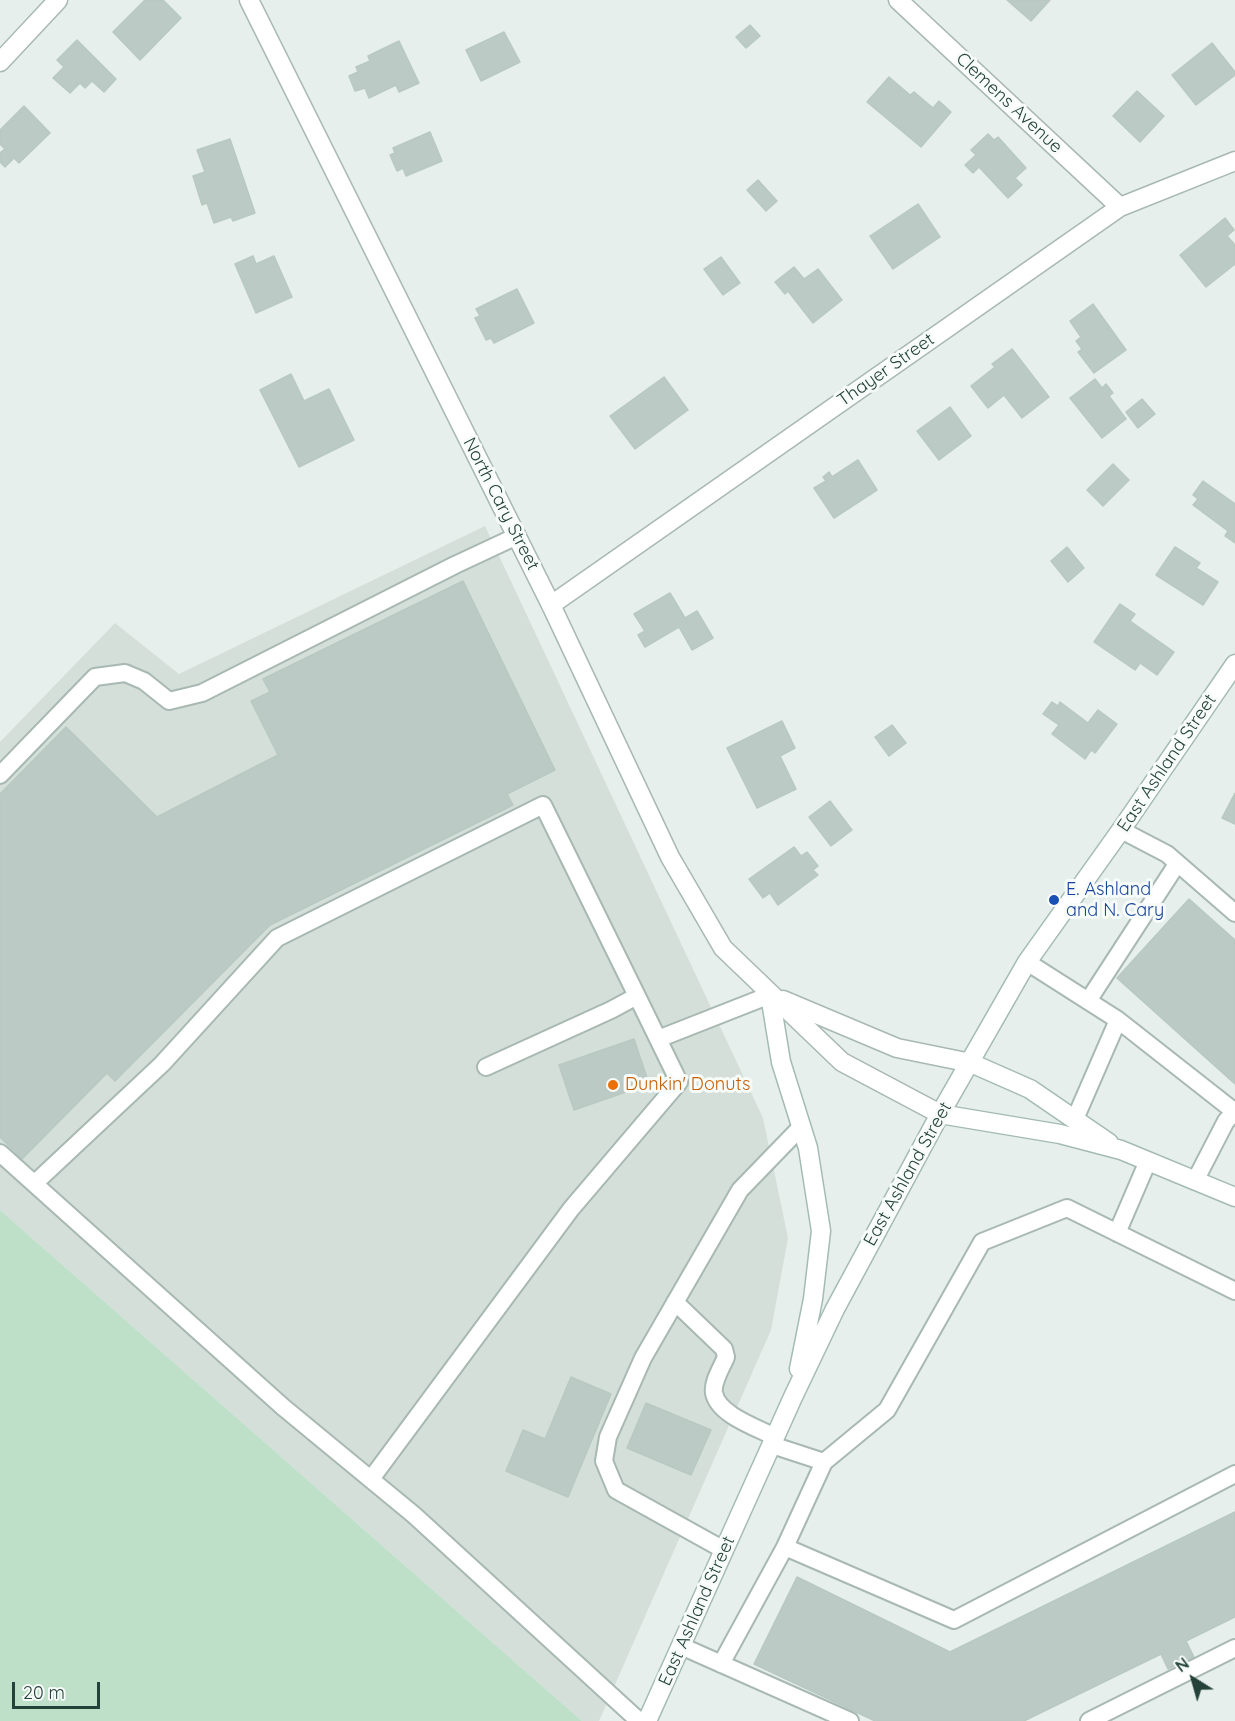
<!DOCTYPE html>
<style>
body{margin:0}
#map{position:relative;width:1235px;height:1721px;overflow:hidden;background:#e6efeb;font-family:Quicksand,sans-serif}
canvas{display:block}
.north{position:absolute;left:1163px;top:1649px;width:60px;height:60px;-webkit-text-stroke:4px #f7fbf9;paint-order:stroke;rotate:323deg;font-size:16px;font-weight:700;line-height:24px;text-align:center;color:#24423a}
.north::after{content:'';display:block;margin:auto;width:21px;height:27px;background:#24423a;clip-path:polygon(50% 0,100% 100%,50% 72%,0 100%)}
.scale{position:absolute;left:12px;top:1682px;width:88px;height:27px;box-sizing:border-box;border:3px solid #24423a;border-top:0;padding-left:8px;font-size:18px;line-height:21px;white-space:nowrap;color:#24423a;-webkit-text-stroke:4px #f7fbf9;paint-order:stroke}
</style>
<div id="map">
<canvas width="1235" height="1721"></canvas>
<div class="north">N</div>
<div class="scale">20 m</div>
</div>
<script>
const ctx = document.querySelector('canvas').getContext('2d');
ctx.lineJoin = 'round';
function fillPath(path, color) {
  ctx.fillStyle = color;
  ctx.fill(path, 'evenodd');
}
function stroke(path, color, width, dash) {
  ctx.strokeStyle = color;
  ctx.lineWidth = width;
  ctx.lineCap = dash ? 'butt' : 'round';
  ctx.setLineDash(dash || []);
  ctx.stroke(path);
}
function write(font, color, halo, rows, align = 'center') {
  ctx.font = font + ' Quicksand,sans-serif';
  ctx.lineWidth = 6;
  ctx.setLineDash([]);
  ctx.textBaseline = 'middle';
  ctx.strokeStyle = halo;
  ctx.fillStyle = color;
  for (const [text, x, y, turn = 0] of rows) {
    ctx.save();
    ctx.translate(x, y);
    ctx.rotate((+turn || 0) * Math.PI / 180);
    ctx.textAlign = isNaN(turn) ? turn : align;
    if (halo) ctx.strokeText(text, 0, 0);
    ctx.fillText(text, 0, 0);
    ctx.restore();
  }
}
fillPath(new Path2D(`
 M485,526L763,1118L788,1238L771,1330L599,1721H582L0,1210V742L115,623L179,674Z`), '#d4dfda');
fillPath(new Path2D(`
 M0,1210L582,1721H0Z`), '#bfe0c8');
const building = new Path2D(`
 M145,0H163L181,18L140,60L113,32Z
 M1007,0H1050L1031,21Z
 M750,25L760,36L746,48L736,37Z
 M504,32L520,62L481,81L466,50Z
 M77,40L116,79L104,92L92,81L85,88L80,83L70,93L53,78L64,67L57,60Z
 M399,41L419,83L399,92L396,85L369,98L365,88L355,91L349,76L358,72L356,67L370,61L368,56Z
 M1212,43L1235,72V75L1196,105L1172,75Z
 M889,77L910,95L914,92L933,108L939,101L951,112L921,147L867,102Z
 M1137,91L1164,116L1140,142L1113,116Z
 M24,106L50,133L19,163L14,158L5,167L0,162V153L5,149L0,144V130Z
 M430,132L442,161L406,176L403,168L397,171L390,155L395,153L393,148Z
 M988,134L994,140L998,137L1026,168L1015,178L1022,185L1008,198L979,167L973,173L965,165L976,155L971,150Z
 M230,139L255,213L233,221L231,217L214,223L207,203L202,205L193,176L205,172L197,150Z
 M758,180L777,201L766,211L747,190Z
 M918,204L940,237L893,269L870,236Z
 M1225,218L1234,230L1227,236L1235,245V264L1206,287L1180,255Z
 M253,256L256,264L274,256L292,297L256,313L235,264Z
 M721,257L740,283L723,295L704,269Z
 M794,267L804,279L818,269L842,300L813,323L788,291L785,294L775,282Z
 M517,289L534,323L494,343L491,338L486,340L475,318L480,316L476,309Z
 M1093,304L1126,350L1094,373L1078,352L1082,349L1076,341L1081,337L1070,321Z
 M1012,349L1049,397L1022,418L1004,395L988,408L971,386L995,367L992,364Z
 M291,374L304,401L329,389L354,440L299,467L260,390Z
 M664,377L688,410L635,449L610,416Z
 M1095,379L1102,388L1106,384L1113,393L1109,396L1126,419L1102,438L1070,398Z
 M1142,399L1155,414L1138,428L1126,412Z
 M950,407L971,436L939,460L917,431Z
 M858,460L877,490L834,518L814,488L826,481L823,477L829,472L832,477Z
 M1113,464L1129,480L1103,506L1087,490Z
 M1203,481L1235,504V543L1225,536L1228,531L1193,505L1198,499L1193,495Z
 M1067,547L1084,568L1068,582L1051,561Z
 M1175,547L1200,563L1196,568L1218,582L1203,605L1156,575Z
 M463,581L555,770L507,794L513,805L270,925L115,1081L107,1073L22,1159L0,1137V794L66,727L157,817L278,755L251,701L270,692L263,679Z
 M670,593L685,618L697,611L713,638L692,650L679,627L645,647L638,635L645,631L634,614Z
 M1120,604L1135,614L1130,621L1174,652L1157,675L1140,663L1135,670L1094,642Z
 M1052,702L1058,706L1060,702L1088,723L1098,710L1117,724L1095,753L1091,750L1085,759L1052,734L1059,725L1043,714Z
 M782,721L795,748L780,756L796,789L757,808L727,748Z
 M892,725L906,743L889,756L875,737Z
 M1235,793V824L1222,818Z
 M830,801L852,830L831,846L809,817Z
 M794,847L801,856L807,852L818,866L813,870L818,875L778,905L770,893L763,898L749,879Z
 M1189,899L1235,940V1084L1117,978Z
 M634,1039L649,1084L574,1110L559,1065Z
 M571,1377L611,1394L568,1497L506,1471L523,1430L545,1439Z
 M646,1403L711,1430L691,1475L627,1448Z
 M1235,1512V1617L1186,1641L1194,1657L1168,1669L1161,1654L1024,1721H875L754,1664L797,1577L950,1652Z`);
fillPath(building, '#bbcac4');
stroke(building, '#b8c9c2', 1.5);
const service = new Path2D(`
 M0,775L95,677L125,673L144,681L169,701L202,693L455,565L517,536
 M1121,830L1167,854L1235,913
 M1027,962L1118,1020L1075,1119
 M1088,1001L1177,864
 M1118,1020L1235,1112
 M658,1039L770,995
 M0,1153L283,1407L414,1515L639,1721
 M1195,1181L1226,1121L1235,1112
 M35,1183L162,1064L277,938L543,805L637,996L611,1010L486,1067
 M1117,1233L1148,1161
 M675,1302L724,1349L726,1357C722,1367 712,1382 714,1393C718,1415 758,1428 775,1437
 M772,1445L824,1462L785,1547
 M824,1462L887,1410L982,1242L1067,1208L1235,1291
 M371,1479L571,1209L679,1082L637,996
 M724,1550L616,1490L604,1461L608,1437L643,1358L740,1190L801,1127
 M681,1646L850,1721
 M721,1664L785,1547L954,1620L1235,1474
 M1089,1721L1235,1648`);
const minor = new Path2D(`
 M898,0L1120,207
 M0,62L58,0
 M551,605L1120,207L1235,161`);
const tertiary = new Path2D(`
 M249,0L551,605L670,857L723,948L842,1062L940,1114
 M783,1000L897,1048L971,1063`);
const secondary = new Path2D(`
 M770,995L781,1062L808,1148L821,1231L813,1299L799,1369
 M971,1063L1030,1089L1109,1143
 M940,1114L1060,1134L1121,1150L1235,1197
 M647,1721L793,1397L835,1309L940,1114L1027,962L1121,830L1235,664`);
stroke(service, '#a8b8b2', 20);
stroke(minor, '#a8b8b2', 21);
stroke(tertiary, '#a8b8b2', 21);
stroke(secondary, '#a4bbb3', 21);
stroke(service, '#fff', 16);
stroke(minor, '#fff', 18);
stroke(tertiary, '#fff', 18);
stroke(secondary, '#fff', 18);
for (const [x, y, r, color] of [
 [1054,900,6,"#1a4fb4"],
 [613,1085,6,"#e8710a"]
]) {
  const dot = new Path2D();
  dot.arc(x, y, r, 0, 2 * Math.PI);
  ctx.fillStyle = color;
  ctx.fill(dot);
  stroke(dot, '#f7fbf9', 2);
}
write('18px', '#24423a', '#f7fbf9', [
 ["Clemens Avenue",1009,103,43],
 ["Thayer Street",886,370,-35],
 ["North Cary Street",501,504,63],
 ["East Ashland Street",1167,763,-56],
 ["East Ashland Street",908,1174,-61],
 ["East Ashland Street",697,1611,-66]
]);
write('18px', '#164399', '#f7fbf9', [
 ["E. Ashland",1066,890],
 ["and N. Cary",1066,911]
], 'left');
write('18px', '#c56008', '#f7fbf9', [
 ["Dunkin' Donuts",625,1085]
], 'left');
</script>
